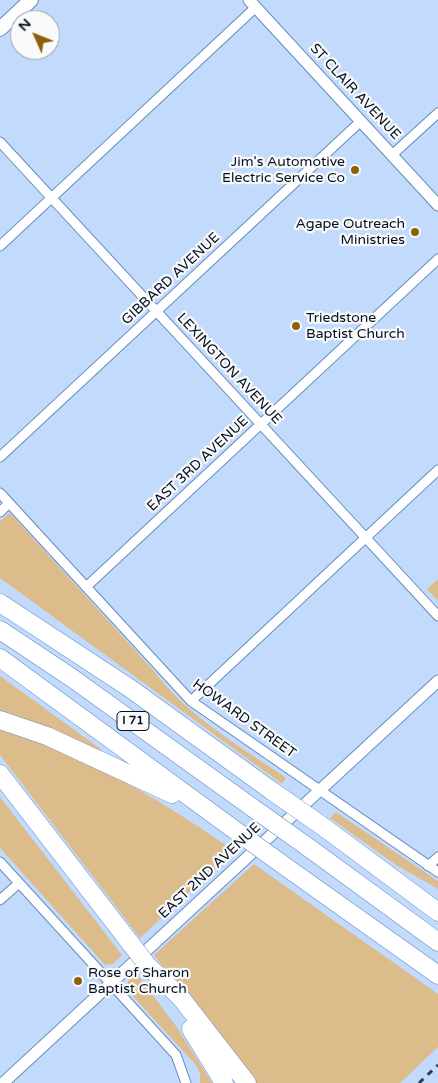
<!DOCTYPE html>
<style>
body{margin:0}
#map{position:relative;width:438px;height:1083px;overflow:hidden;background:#c2dbfd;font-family:"Varela Round",sans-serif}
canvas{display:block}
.north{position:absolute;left:10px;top:10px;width:50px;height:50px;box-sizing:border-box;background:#fafafa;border:1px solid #979ca4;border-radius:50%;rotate:314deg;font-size:14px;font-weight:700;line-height:20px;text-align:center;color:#031023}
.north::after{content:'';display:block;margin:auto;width:18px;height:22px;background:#8e6108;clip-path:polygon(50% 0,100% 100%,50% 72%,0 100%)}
</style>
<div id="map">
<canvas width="438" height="1083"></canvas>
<div class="north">N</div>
</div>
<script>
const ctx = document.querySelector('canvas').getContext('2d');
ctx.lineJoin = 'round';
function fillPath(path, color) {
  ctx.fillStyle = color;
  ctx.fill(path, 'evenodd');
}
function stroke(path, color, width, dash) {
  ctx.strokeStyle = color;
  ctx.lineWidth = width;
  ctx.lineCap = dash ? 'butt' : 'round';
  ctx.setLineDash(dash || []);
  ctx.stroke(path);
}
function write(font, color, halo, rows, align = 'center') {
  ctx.font = font + ' "Varela Round",sans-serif';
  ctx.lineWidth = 4.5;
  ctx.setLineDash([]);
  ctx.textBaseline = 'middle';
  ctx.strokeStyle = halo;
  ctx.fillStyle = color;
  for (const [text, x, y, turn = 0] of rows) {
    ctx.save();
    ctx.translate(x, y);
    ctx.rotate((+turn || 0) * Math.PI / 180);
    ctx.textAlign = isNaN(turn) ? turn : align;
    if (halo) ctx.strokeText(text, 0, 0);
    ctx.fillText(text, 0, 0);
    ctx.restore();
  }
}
fillPath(new Path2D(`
 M10,513L154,671C188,717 240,746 286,778L282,784L0,578V521Z
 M438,579V601L427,589Z
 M0,676L102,750L101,753L0,714Z
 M0,728C24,737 49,744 72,755C129,782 182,814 234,851L140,938L0,755Z
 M0,797L122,955L113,964L105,965L0,848Z
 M336,812L438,881V889L396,865L330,818Z
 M254,864L438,994V1047L400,1083H254L154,955Z
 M136,973L176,1026L212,1083H200V1073L195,1064L129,992L128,981Z`), '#ddbc8c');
const minor = new Path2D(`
 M0,142L438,616
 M392,155L438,113
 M0,246L256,7
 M0,457L361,121
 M0,493L191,701L438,872
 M0,512L9,503
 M86,587L438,259
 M191,701L438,470
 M0,862L176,1055L186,1083
 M428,866L438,857
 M0,900L19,883`);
const tertiary = new Path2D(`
 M249,0L438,205
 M3,1083L438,681`);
const secondary = new Path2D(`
 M0,29L31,0`);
const motorway = new Path2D(`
 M0,603L131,689L272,791
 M0,630L72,678L253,808
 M0,658L232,828
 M0,720L47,736L172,794
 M0,774L131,944
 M325,828L438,912
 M305,845L438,942
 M286,867L438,975
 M148,966L181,998L247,1083
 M191,1029L224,1083`);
stroke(minor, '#648bbf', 11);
stroke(tertiary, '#648bbf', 13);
stroke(secondary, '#648bbf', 16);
stroke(motorway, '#648bbf', 19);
stroke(minor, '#fff', 9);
stroke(tertiary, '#fff', 11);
stroke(secondary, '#fff', 14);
stroke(motorway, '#fff', 18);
stroke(new Path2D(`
 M419,1083L438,1065`), '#2c3b51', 3, [6, 6]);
const motorwayBridge = new Path2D(`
 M272,791L325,828
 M253,808L305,845
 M232,828L286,867
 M131,944L148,966`);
stroke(motorwayBridge, '#648bbf', 19, []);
stroke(motorwayBridge, '#fff', 18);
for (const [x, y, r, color] of [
 [355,170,5,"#8e6108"],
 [415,232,5,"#8e6108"],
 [296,326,5,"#8e6108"],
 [78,981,5,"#8e6108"]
]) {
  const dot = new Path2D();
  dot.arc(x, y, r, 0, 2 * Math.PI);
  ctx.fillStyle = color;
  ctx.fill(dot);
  stroke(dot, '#fafafa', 2);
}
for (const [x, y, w] of [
 [133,721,32]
]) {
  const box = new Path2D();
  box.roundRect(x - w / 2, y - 9.5, w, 19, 4);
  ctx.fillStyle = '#fafafa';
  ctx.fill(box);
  stroke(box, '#031023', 1);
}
write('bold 12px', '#031023', null, [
 ["I 71",133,721]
]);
write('14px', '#031023', '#fafafa', [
 ["ST CLAIR AVENUE",355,92,47],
 ["GIBBARD AVENUE",171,279,-43],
 ["LEXINGTON AVENUE",229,369,47],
 ["EAST 3RD AVENUE",198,464,-43],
 ["HOWARD STREET",244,719,36],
 ["EAST 2ND AVENUE",210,871,-43]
]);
write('14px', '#031023', '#fafafa', [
 ["Jim's Automotive",345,162],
 ["Electric Service Co",345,178],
 ["Agape Outreach",405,224],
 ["Ministries",405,240],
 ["Triedstone",306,318,"left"],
 ["Baptist Church",306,334,"left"],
 ["Rose of Sharon",88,973,"left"],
 ["Baptist Church",88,989,"left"]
], 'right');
</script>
